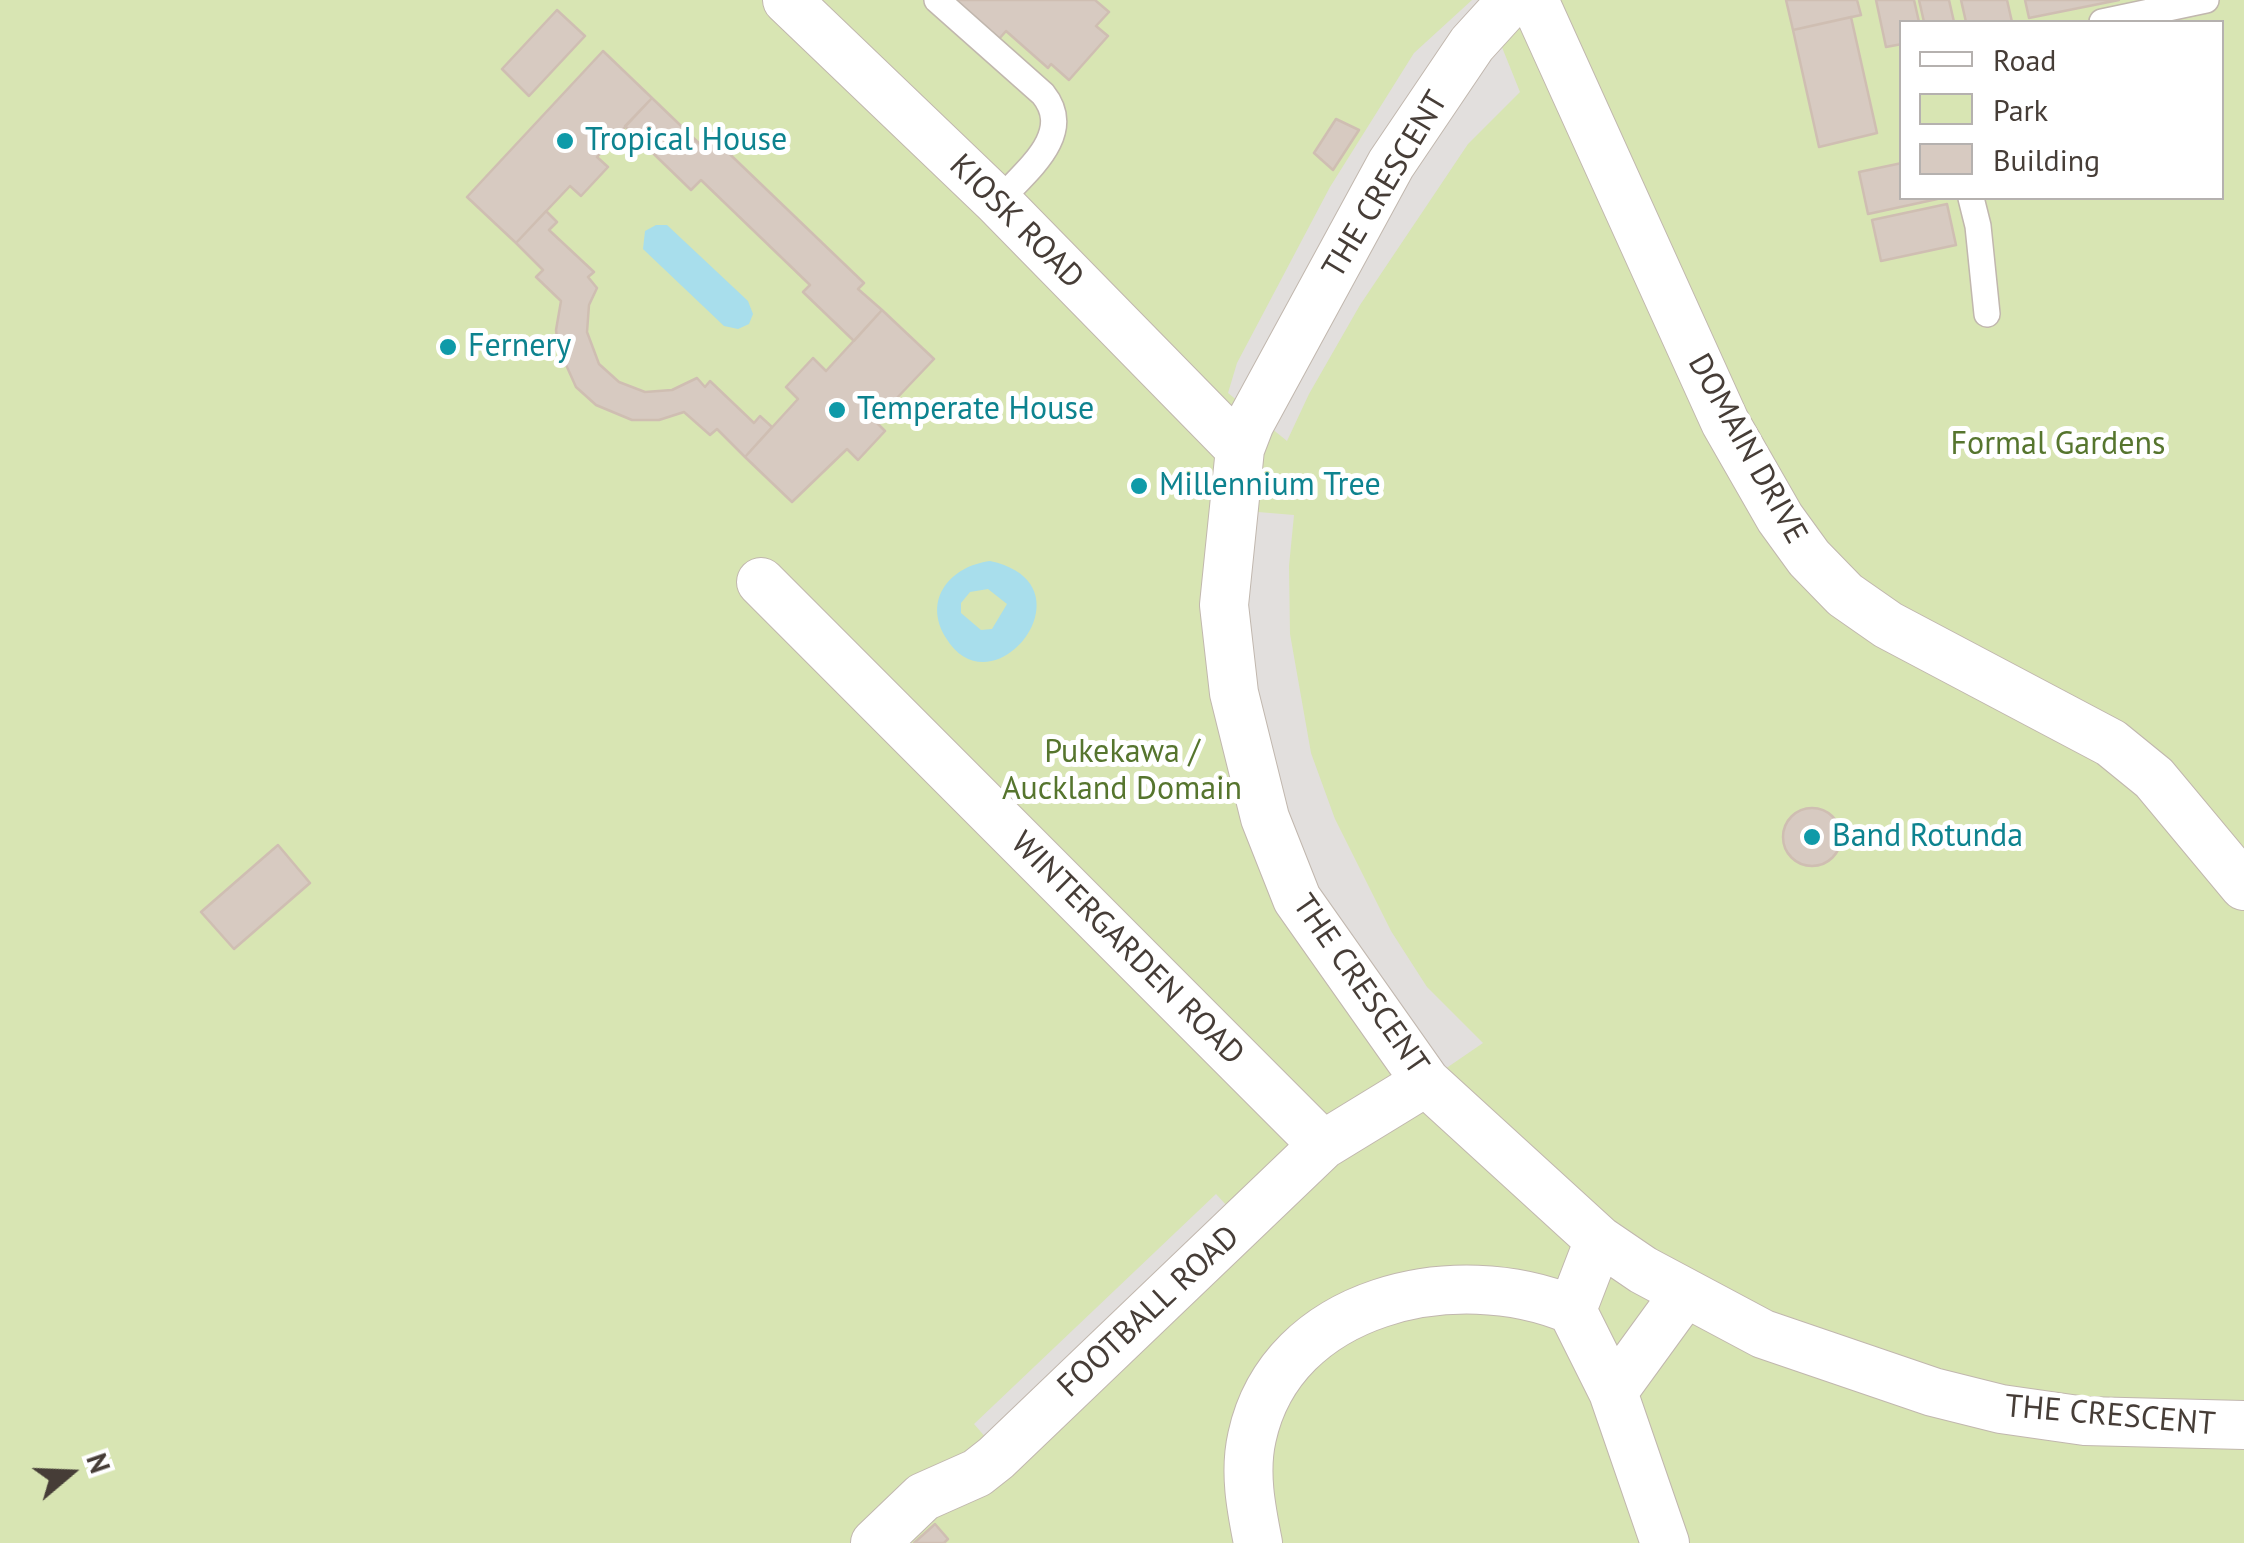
<!DOCTYPE html>
<style>
body{margin:0}
#map{position:relative;width:2244px;height:1543px;overflow:hidden;background:#f3eee8;font-family:"PT Sans",sans-serif}
canvas{display:block}
.legend{position:absolute;left:1899px;top:20px;width:325px;height:180px;box-sizing:border-box;background:#fff;border:2px solid #b5b1af;margin:0;padding:12px 18px;list-style:none;font-size:30px;color:#463d37}
.legend li{display:flex;align-items:center;gap:20px;height:50px}
.legend b{width:50px;border:2px solid #b5b1af}
.north{position:absolute;left:20px;top:1423px;width:100px;height:100px;-webkit-text-stroke:8px #fff;paint-order:stroke;rotate:71deg;font-size:28px;font-weight:700;line-height:40px;text-align:center;color:#463d37}
.north::after{content:'';display:block;margin:auto;width:35px;height:45px;background:#463d37;clip-path:polygon(50% 0,100% 100%,50% 72%,0 100%)}
</style>
<div id="map">
<canvas width="2244" height="1543"></canvas>
<ul class="legend">
<li><b style="height:12px;background:#fff"></b>Road</li>
<li><b style="height:28px;background:#d8e5b3"></b>Park</li>
<li><b style="height:28px;background:#d7cac1"></b>Building</li>
</ul>
<div class="north">N</div>
</div>
<script>
const ctx = document.querySelector('canvas').getContext('2d');
ctx.lineJoin = 'round';
function fillPath(path, color) {
  ctx.fillStyle = color;
  ctx.fill(path, 'evenodd');
}
function stroke(path, color, width, dash) {
  ctx.strokeStyle = color;
  ctx.lineWidth = width;
  ctx.lineCap = dash ? 'butt' : 'round';
  ctx.setLineDash(dash || []);
  ctx.stroke(path);
}
function write(font, color, halo, rows, align = 'center') {
  ctx.font = font + ' "PT Sans",sans-serif';
  ctx.lineWidth = 10;
  ctx.setLineDash([]);
  ctx.textBaseline = 'middle';
  ctx.strokeStyle = halo;
  ctx.fillStyle = color;
  for (const [text, x, y, turn = 0] of rows) {
    ctx.save();
    ctx.translate(x, y);
    ctx.rotate((+turn || 0) * Math.PI / 180);
    ctx.textAlign = isNaN(turn) ? turn : align;
    if (halo) ctx.strokeText(text, 0, 0);
    ctx.fillText(text, 0, 0);
    ctx.restore();
  }
}
fillPath(new Path2D(`
 M0,0H2244V1543H0ZM1902,22H2222V198H1902Z`), '#d8e5b3');
fillPath(new Path2D(`
 M1472,0H1483L1520,92L1468,144L1360,305L1309,394L1287,441L1228,393L1237,363L1330,187L1414,53Z
 M1234,510L1294,515L1289,566L1290,634L1311,753L1335,819L1391,931L1427,987L1483,1043L1426,1082L1265,818Z
 M1216,1194L1229,1208L987,1439L974,1424Z`), '#e2dfdd');
fillPath(new Path2D(`
 M656,225H667L748,301L753,314L749,324L738,329L724,326L643,249L645,231Z
 M990,561C1097,584 993,715 946,638C922,599 951,566 990,561ZM988,589L1007,604L992,629L981,630L961,613V603L970,592Z`), '#a8deec');
const building = new Path2D(`
 M955,0H1095L1109,12L1096,26L1108,36L1069,80L1051,64L1048,68L1006,31L999,39Z
 M1786,0H1857L1861,15L1793,30Z
 M1876,0H1914L1919,22H1902V44L1886,47Z
 M1919,0H1949L1954,22H1924Z
 M1961,0H2007L2012,22H1966Z
 M2025,0H2119L2029,18Z
 M557,10L585,36L529,96L502,69Z
 M1851,17L1877,133L1819,147L1793,30Z
 M603,51L652,98L597,157L608,167L581,196L570,186L516,243L467,197Z
 M652,98L705,149L714,139L864,283L858,289L882,310L854,341L803,292L810,285L701,180L691,190L625,126Z
 M1336,119L1359,130L1333,170L1314,153Z
 M1902,163V198H1942L1868,214L1859,172Z
 M1947,204L1956,245L1881,261L1872,220Z
 M546,211L557,222L549,230L594,272L588,277L597,288L589,305L587,332L599,364L619,382L645,392L672,390L697,378L705,387L710,381L754,423L760,416L772,427L745,457L717,429L710,435L684,412L659,420H632L596,405L576,387L558,347L556,330L561,301L536,277L543,270L516,243Z
 M882,310L934,359L875,421L885,431L858,460L847,449L792,502L745,457L798,399L786,387L813,358L826,371Z
 M1783 837a29 29 0 1 1 58 0a29 29 0 1 1-58 0Z
 M278,845L310,883L234,949L201,912Z
 M935,1524L948,1539L944,1543H914Z`);
fillPath(building, '#d7cac1');
stroke(building, '#cfbeb2', 2.5);
const service = new Path2D(`
 M937,0L1043,94C1076,135 1024,172 998,202
 M2102,22L2206,0
 M1971,198L1978,226L1987,314`);
const minor = new Path2D(`
 M787,0L998,202L1240,449
 M1512,0L1472,44L1391,164L1250,423L1240,449L1224,605L1234,693L1265,818L1297,899L1426,1082L1599,1240L1643,1270L1763,1334L1933,1392L2001,1409L2085,1421L2244,1425
 M1534,0L1725,422L1780,518L1809,558L1845,595L1888,625L2111,743L2154,778L2244,886
 M761,582L1323,1145
 M1599,1240L1572,1310L1613,1392L1665,1543
 M1613,1392L1685,1293
 M875,1543L923,1497L977,1473L996,1458L1323,1145L1426,1082
 M1258,1543C1251,1508 1244,1472 1252,1437C1282,1299 1456,1261 1572,1310`);
stroke(service, '#c1b7ae', 28);
stroke(minor, '#c1b7ae', 50);
stroke(service, '#fff', 25);
stroke(minor, '#fff', 48);
for (const [x, y, r, color] of [
 [565,141,10,"#0f9aa8"],
 [448,347,10,"#0f9aa8"],
 [837,410,10,"#0f9aa8"],
 [1139,486,10,"#0f9aa8"],
 [1812,837,10,"#0f9aa8"]
]) {
  const dot = new Path2D();
  dot.arc(x, y, r, 0, 2 * Math.PI);
  ctx.fillStyle = color;
  ctx.fill(dot);
  stroke(dot, '#fff', 4);
}
write('32px', '#0d838f', '#fff', [
 ["Tropical House",585,141],
 ["Fernery",468,347],
 ["Temperate House",857,410],
 ["Millennium Tree",1159,486],
 ["Band Rotunda",1832,837]
], 'left');
write('32px', '#463d37', '#fff', [
 ["THE CRESCENT",1386,185,-59],
 ["KIOSK ROAD",1016,222,45],
 ["DOMAIN DRIVE",1747,449,61],
 ["WINTERGARDEN ROAD",1127,949,45],
 ["THE CRESCENT",1360,985,55],
 ["FOOTBALL ROAD",1149,1312,-43],
 ["THE CRESCENT",2110,1416,5]
]);
write('32px', '#56752e', '#fff', [
 ["Formal Gardens",2058,445],
 ["Pukekawa /",1122,753],
 ["Auckland Domain",1122,790]
]);
</script>
